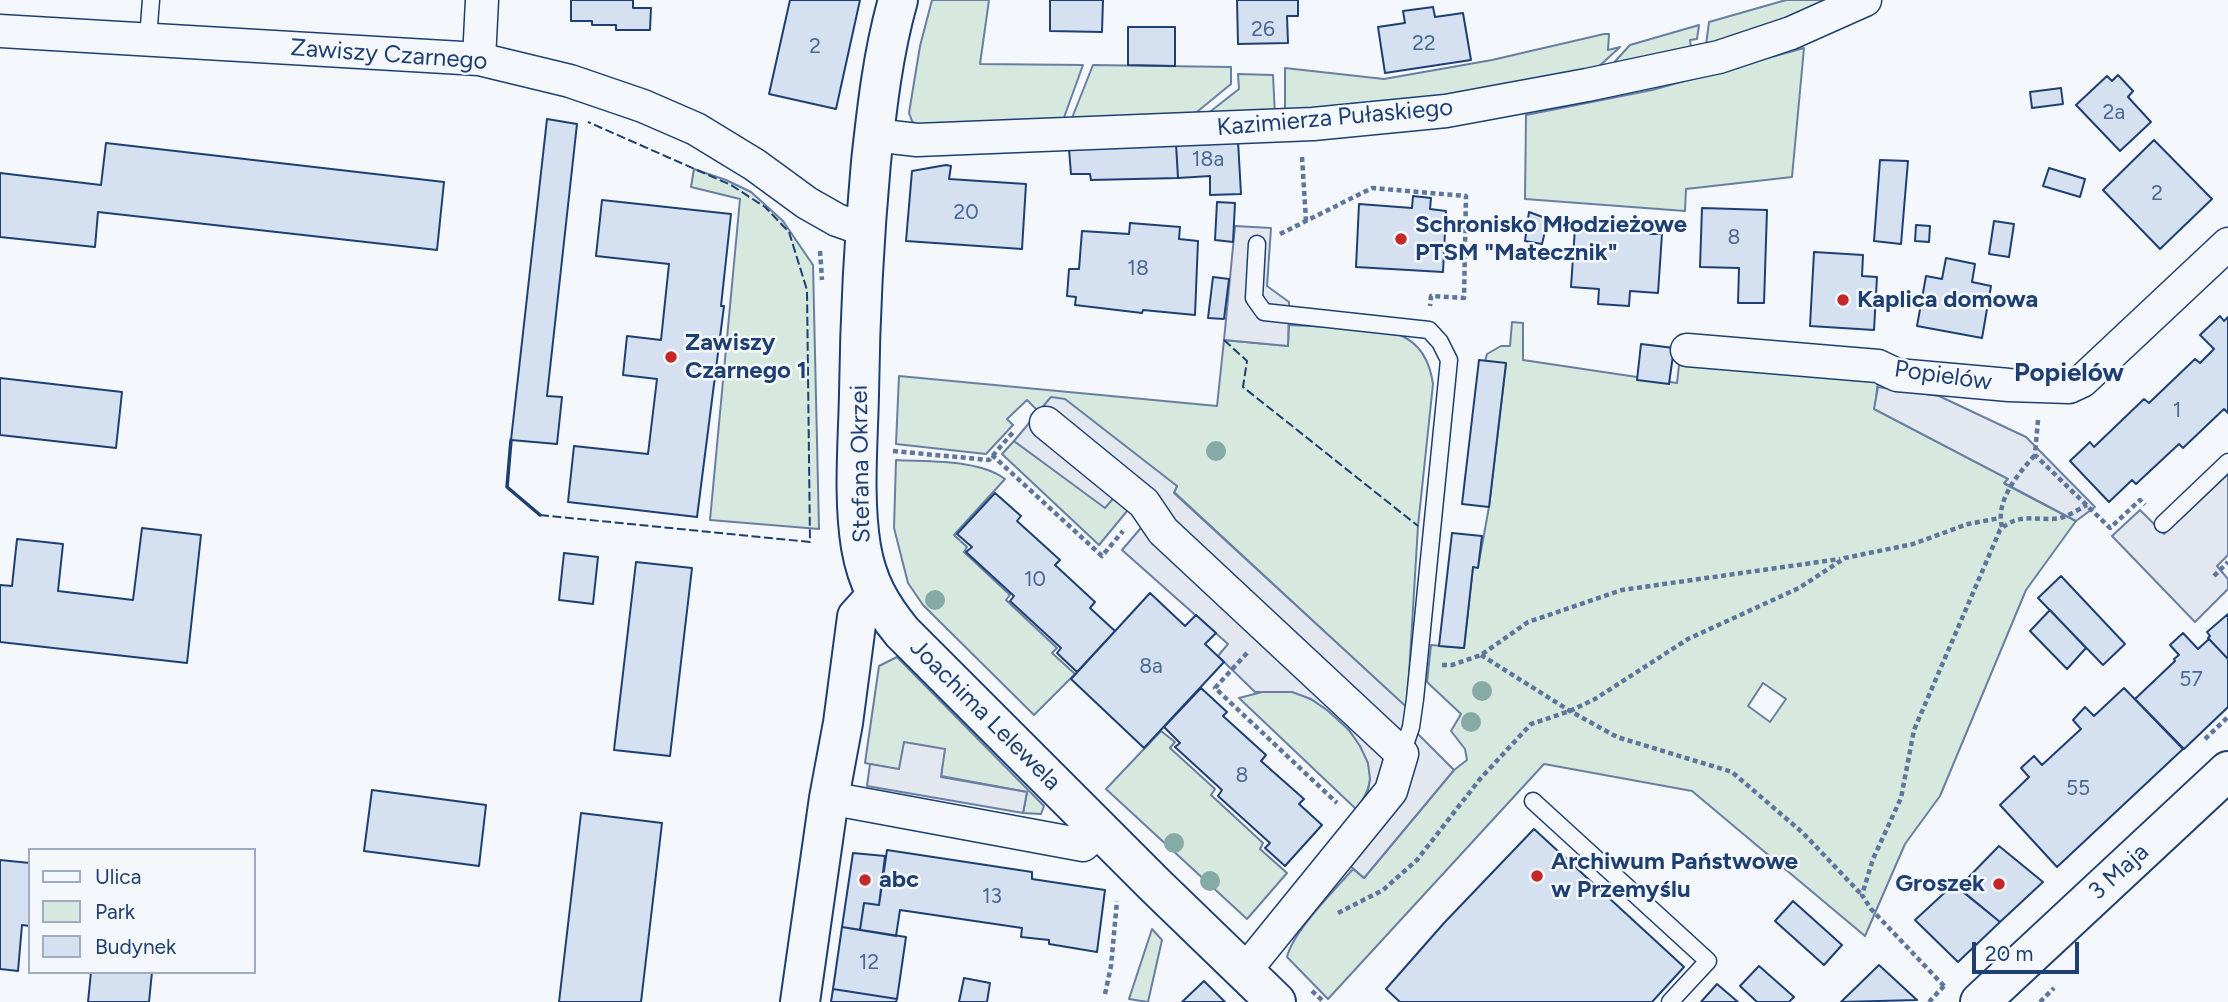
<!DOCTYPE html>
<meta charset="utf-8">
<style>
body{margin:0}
#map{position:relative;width:2228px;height:1002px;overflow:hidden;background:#f4f7fb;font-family:Figtree,sans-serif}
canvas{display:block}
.legend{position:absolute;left:28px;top:848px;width:228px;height:126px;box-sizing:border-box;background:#f4f7fb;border:2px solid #9eadc5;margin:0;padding:9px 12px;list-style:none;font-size:21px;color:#1d3f73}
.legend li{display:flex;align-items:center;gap:14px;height:35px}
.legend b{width:35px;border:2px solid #9eadc5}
.scale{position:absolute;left:1972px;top:942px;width:107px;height:32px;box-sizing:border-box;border:4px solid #1d3f73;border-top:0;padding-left:9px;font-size:21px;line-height:24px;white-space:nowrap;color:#1d3f73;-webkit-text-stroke:5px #f4f7fb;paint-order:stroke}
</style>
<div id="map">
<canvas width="2228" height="1002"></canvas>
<ul class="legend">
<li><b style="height:9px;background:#f4f7fb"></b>Ulica</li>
<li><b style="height:19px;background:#d7e8df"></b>Park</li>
<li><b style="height:19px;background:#d5e0f0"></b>Budynek</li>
</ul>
<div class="scale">20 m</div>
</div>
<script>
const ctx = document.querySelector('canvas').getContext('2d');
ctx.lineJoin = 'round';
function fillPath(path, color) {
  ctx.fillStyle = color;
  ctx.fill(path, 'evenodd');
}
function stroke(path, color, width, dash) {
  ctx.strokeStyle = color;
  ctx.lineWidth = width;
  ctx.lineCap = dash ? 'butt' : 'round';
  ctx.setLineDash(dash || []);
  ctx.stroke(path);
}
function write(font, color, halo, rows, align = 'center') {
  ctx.font = font + ' Figtree,sans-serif';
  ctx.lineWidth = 5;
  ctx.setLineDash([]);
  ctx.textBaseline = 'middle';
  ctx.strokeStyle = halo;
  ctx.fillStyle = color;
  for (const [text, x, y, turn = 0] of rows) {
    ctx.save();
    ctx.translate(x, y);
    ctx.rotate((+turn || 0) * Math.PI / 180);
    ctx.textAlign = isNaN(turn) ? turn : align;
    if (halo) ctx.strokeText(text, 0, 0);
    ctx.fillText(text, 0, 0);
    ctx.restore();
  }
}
const green = new Path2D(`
 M932,0H989L980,64L1083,65L1062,123L917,125L912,121L909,113L920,46Z
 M1786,0H1829L1761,28L1706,45L1709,22Z
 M1699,25L1697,39L1690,40L1691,48L1609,68L1630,45Z
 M1604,34H1609L1608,50L1620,47L1596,69L1485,91L1285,115V68L1384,79L1492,60Z
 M1804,48L1792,177L1686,189L1685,211L1525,199L1526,115L1652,90Z
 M1093,65L1231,67V84L1192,116L1070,123Z
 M1238,74L1273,75L1275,116L1202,118L1239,89Z
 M694,169L726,180L751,192L783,221L813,265L819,529L710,520L740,199L691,187Z
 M1512,322L1523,323V360L1677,383L1679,365L1878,379L1875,409L2009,479L2005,484L2076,521L2026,590L1940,796L1905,844L1865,936L1692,791L1544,764L1328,999L1287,957C1293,931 1335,890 1353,869L1364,878L1454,770L1467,760L1465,749L1451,731L1461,714L1427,682L1431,645L1464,648L1473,567H1478L1489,507L1506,364L1485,361L1487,354L1501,346H1510ZM1763,683L1786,699L1770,722L1748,706Z
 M1289,325C1316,327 1378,326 1402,336C1422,345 1430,363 1433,384L1418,526L1407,708L1174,492L1177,486L1038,411L1027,400L1007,419L1013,425L986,454L896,444L899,376L1217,406L1224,340L1288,346Z
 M1014,441L1105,507L1117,493L1132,505L1099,545L1002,454Z
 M896,460C928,462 979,459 1005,479L954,535L967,547L964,552L1010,595L1006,600L1057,648L1052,653L1075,674L1034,715L923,605L908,583L894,528Z
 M897,657L1044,806L1041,814L1023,813L1027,792L941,776L944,749L899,770L865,763L879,666Z
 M1266,691C1274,691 1284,690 1293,692C1325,700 1373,744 1370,780C1369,791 1362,800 1357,810L1239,698Z
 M1161,731L1175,742L1170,748L1215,789L1211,795L1263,843L1260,849L1287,873L1247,919L1106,789Z
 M1152,929L1162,940L1148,1002L1129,999Z`);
fillPath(green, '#d7e8df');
stroke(green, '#687fa3', 2);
const parking = new Path2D(`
 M1235,226L1271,228L1267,286L1289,302L1288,346L1224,340Z
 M1878,387L1939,396L2026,437L2095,507L2076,521L2004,483L2008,479L1874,409Z
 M1051,397L1065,399L1177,486L1174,493L1413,713L1411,727L1454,770L1364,878L1339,856L1357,810L1368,791L1370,779L1368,763L1360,746L1349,730L1327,710L1311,699L1292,692H1255L1218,656L1228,644L1122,550L1146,522L1117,494L1105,508L1014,441Z
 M2228,473V555L2217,566L2228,579V589L2195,622L2112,536L2140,510L2164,534Z
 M904,742L945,749L941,777L1027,792L1023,813L867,786L870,764L899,769Z`);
fillPath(parking, '#e3e8f0');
stroke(parking, '#687fa3', 2);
const building = new Path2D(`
 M571,0H633V8H651L650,30H616V25H592V21H571Z
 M790,0H860L836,109L769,94Z
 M1050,0H1103L1102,32L1050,31Z
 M1237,0H1298V16H1287L1288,43L1238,44Z
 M1433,7L1435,17L1463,13L1471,60L1385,73L1378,27L1405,23L1403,11Z
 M1128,27H1175V66L1128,65Z
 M2118,75L2133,91L2128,97L2151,122L2120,151L2076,105L2107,76L2112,81Z
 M2061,88L2063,104L2032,108L2030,92Z
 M547,119L577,124L547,396L562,397L557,444L511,440Z
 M2154,140L2212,199L2160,249L2103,190Z
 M1238,141L1241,194L1210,195V176L1178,178L1176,144Z
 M106,143L444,182L437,250L98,212L95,247L0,237V173L101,185Z
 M1176,144L1178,178L1091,180L1090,174H1071L1069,149Z
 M1880,160L1908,161L1901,244L1874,241Z
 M946,165L951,166L949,179L1026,184L1022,249L906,241L912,171Z
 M2049,168L2085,179L2080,197L2043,186Z
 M1413,196L1431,198L1430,209L1446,211L1443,272L1356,267L1359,204L1412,208Z
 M602,200L731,214L721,306H724L697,517L568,502L574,446L648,454L657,379L623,375L627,336L661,340L669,264L596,256Z
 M1217,202L1235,203L1233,242L1215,240Z
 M1702,208L1767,210L1764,303H1738L1739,268L1700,267Z
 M1529,212L1548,219L1542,244L1525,241Z
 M1994,221L2014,224L2009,257L1989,254Z
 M1130,223L1180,227L1179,239L1198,241L1195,315L1143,310L1142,313L1075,305L1076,297L1067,296L1069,269H1079L1082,231L1129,234Z
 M1916,225L1930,226L1929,242L1915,241Z
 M1605,227L1650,230V234H1662L1658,293L1630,291L1629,306L1598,304L1599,289L1571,287L1575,228L1605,231Z
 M1814,252L1863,255L1862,276L1877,277L1874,330L1810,326Z
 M1946,258L1975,264L1972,282L1991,286L1982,338L1917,326L1926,276L1942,279Z
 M1213,277L1229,279L1224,319L1208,318Z
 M2220,316L2224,321L2228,317V413L2224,409L2183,448L2179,444L2136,484L2132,480L2109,502L2070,461L2090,442L2094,447L2144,399L2149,403L2195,359L2200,363L2214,349L2200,335Z
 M1641,344L1674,348L1669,384L1637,380Z
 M1479,360L1506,363L1489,507L1462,504Z
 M0,378L122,392L116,448L0,435Z
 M995,493L1021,516L1017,521L1060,560L1055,565L1095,602L1090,608L1115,631L1077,672L1057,653L1061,648L1010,601L1014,596L966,552L972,547L957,534Z
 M142,528L201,535L187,663L0,642V585L12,586L17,539L63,544L58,591L133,600Z
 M1452,533L1482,536L1478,568L1473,567L1464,648L1439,646Z
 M564,553L598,557L593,604L559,600Z
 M636,562L692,568L670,756L614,750Z
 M2061,576L2125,644L2103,665L2038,598Z
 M1150,593L1185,626L1196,615L1216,633L1205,644L1224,662L1144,748L1071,679Z
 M2050,610L2086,648L2067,669L2030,631Z
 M2228,614V659L2208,638L2210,636L2207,632Z
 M2183,633L2198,649L2209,639L2228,659V707L2184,749L2135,699L2175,661L2174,659L2179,655L2170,645Z
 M1201,688L1227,712L1223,716L1266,755L1261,761L1304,799L1299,804L1322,825L1285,866L1265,848L1270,843L1218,796L1222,790L1175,747L1180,743L1164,727Z
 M2124,688L2183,749L2057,867L2000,805L2029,777L2021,768L2034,756L2042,765L2081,729L2073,720L2085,707L2094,716Z
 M372,790L486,805L479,866L364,851Z
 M581,813L662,823L641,1002H559Z
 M1534,829L1684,967L1652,1002H1400L1386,989L1444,923Z
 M1999,846L2043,882L2000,922L1958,888Z
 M887,850L1032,872V879L1105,890L1097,952L1049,944V940L1021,937L1022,928L900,910L896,936L860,930L864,903L879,905Z
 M853,853L885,856L879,905L864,903L860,930L842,927Z
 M0,860L30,863V926L22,925L18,971L0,969Z
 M1954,884L2000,922L1958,962L1915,920Z
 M1793,901L1842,945L1824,965L1775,921Z
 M842,927L906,937L897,999L833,989Z
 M1879,965L1917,1000L1841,1002Z
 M1759,966L1794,997L1789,1002H1757L1740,986Z
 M91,972H152L149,1002H88Z
 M964,978L990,983L987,1002H959Z
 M1204,981L1225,1002H1182Z
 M1717,984L1738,1002H1701Z
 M833,989L897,999L896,1002H831Z`);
fillPath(building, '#d5e0f0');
stroke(building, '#1d3f73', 2);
const lane = new Path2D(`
 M148,38L151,0
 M1257,244L1254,298L1264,312L1429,330L1440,342L1449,360L1415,699L1411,727L1402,754
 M2163,524L2228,462
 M1533,801L1708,961L1670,1002`);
const street = new Path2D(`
 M0,31L479,59L570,81L643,106L696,129L755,165L807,203L837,220L865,230
 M479,59L482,0
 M874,135L917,140L1313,124L1446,111L1587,85L1719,57L1791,33L1865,0
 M1687,350L1878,366L1897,375L2009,385L2069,387L2082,381L2228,244
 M1046,423L1144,503L1163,531L1402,754L1391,791L1244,972
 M829,798L1083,845L1100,830`);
const secondary = new Path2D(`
 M898,0C883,53 877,107 871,162C864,239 860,316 859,394C858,444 853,498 861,547C867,582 880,605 902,632L1156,886L1276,1002
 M800,1002L829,798L843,723L857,617L875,597
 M1980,1002L2228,771`);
stroke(lane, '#1d3f73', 19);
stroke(street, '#1d3f73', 35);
stroke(secondary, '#1d3f73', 42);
stroke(new Path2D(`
 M1302,157L1306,221
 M1280,234L1372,188L1466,196L1464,298L1431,296L1430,306
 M820,251L822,280
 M2038,420L2035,455L2110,528L2140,500L2145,505
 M893,451L989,460L1014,431
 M992,455L1102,556L1123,531
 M2002,527C1995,500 2019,473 2035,455
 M2214,576L2228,562
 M1247,653L1215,688L1337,803
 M1481,655L1570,711L1617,737L1732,772L1803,833L1861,894
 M1442,665H1452L1481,655L1528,622L1622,590L1840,559
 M2205,739L2228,717
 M1338,913L1383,890L1417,860L1480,779L1531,724L1570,711L1595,699L1688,639L1799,588L1845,558L1913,544L1968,524L2000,518
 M1944,986L1871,909L1862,895L1873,859L1901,798L1914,730L2000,530C2019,511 2039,522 2060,518C2069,516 2079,509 2087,505
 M1312,991L1324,1002
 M1105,994L1111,966L1117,901
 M1929,1002L1944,986
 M2040,1002L2054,988`), '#5e769c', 4.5, [5, 3.5]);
stroke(lane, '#f4f7fb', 16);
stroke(street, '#f4f7fb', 32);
stroke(secondary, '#f4f7fb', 38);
stroke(new Path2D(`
 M1224,340L1247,361L1243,387L1418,526
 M540,515L810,542L807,290L789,232L765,207L731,185L588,122`), '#1d3f73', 2, [9, 3.5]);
stroke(new Path2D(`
 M511,440L507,487L540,515`), '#1d3f73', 3.5);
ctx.fillStyle = '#86aba6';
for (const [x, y] of [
 [1216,451],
 [935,600],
 [1482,691],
 [1471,722],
 [1174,843],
 [1210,881]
]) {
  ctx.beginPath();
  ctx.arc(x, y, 10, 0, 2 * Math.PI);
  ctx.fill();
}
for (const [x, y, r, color] of [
 [1401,239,7,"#c62828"],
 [1843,300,7,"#c62828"],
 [671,357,7,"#c62828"],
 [1537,876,7,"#c62828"],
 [865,880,7,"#c62828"],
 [1999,884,7,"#c62828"]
]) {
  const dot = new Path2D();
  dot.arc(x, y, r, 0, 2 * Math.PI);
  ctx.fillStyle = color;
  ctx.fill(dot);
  stroke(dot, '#f4f7fb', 2.5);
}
write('21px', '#4b6792', null, [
 ["26",1263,30],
 ["22",1424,44],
 ["2",815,47],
 ["2a",2114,113],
 ["18a",1208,160],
 ["2",2157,194],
 ["20",966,213],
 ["8",1734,238],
 ["18",1138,269],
 ["1",2177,411],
 ["10",1035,580],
 ["8a",1151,667],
 ["57",2191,680],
 ["8",1242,776],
 ["55",2078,789],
 ["13",992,897],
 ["12",869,963]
]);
write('24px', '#1d3f73', '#f4f7fb', [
 ["Zawiszy Czarnego",389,55,4],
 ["Kazimierza Pułaskiego",1335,118,-5],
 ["Popielów",1943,376,8],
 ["Stefana Okrzei",861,464,-91],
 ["Joachima Lelewela",985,715,45],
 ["3 Maja",2119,872,-42]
]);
write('bold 24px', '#1d3f73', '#f4f7fb', [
 ["Schronisko Młodzieżowe",1415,225],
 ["PTSM \"Matecznik\"",1415,253],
 ["Kaplica domowa",1857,300],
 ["Zawiszy",685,343],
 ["Czarnego 1",685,371],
 ["Archiwum Państwowe",1551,862],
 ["w Przemyślu",1551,890],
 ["abc",879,880],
 ["Groszek",1985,884,"right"]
], 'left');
write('bold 26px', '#1d3f73', '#f4f7fb', [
 ["Popielów",2069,373]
]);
</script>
